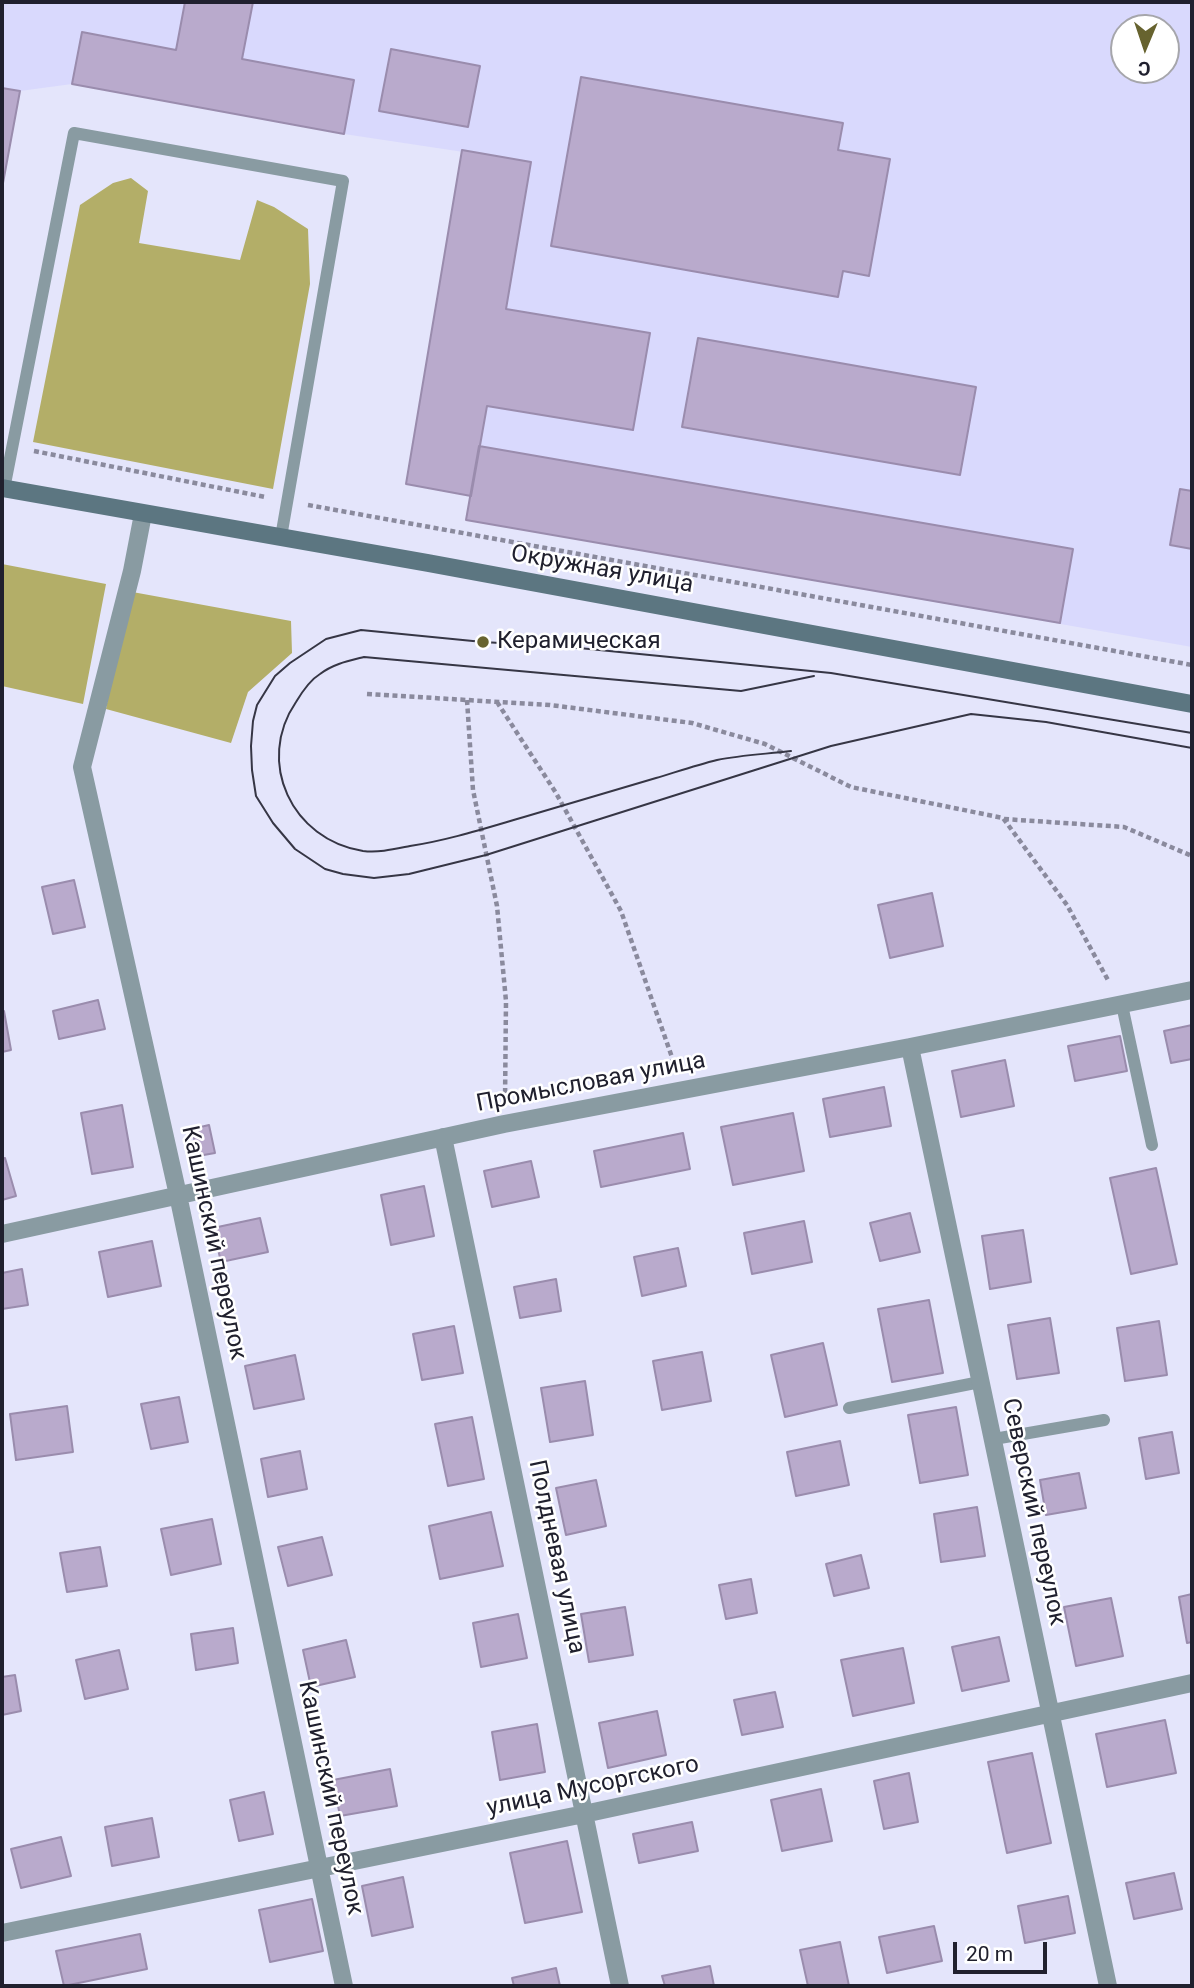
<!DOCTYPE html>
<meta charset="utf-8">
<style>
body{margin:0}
#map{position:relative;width:1194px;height:1988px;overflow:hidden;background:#e4e5fb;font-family:Roboto,sans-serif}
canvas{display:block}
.frame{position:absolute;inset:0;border:4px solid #20202e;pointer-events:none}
.north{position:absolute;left:1110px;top:14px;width:70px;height:70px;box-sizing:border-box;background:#fff;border:2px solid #a6a6ab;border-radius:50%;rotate:182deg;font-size:19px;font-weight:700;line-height:28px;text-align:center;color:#20202e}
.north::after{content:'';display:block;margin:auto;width:24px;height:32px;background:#67632f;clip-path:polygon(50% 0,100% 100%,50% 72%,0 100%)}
.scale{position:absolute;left:953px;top:1942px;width:94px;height:32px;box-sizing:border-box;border:4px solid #20202e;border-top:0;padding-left:9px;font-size:21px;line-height:24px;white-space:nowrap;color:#20202e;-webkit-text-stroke:5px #fff;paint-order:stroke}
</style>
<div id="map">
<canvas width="1194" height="1988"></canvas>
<div class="frame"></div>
<div class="north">С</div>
<div class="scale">20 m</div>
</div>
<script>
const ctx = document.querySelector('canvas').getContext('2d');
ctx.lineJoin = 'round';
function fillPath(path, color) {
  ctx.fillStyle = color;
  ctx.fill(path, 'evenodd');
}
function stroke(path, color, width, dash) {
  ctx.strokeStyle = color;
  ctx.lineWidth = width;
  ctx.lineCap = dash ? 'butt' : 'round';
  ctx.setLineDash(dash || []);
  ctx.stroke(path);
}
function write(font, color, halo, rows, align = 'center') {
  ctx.font = font + ' Roboto,sans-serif';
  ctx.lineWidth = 5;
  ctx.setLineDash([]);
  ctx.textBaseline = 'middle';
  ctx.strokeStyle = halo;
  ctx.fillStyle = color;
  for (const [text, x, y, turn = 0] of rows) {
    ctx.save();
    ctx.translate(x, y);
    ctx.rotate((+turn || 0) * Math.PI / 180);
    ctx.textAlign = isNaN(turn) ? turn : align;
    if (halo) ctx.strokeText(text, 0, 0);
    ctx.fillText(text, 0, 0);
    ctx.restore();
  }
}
fillPath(new Path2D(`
 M2,2H1192V647L466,520L506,309L530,162L344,134L72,84L20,91L2,188ZM1124,28H1166V70H1124Z`), '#d9d9fd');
fillPath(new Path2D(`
 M131,178L148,191L139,243L240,260L257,200L274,207L308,229L310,284L273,489L33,442L80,205L113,183Z
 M2,564L106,584L83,704L2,686Z
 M127,591L291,621L292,653L248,692L231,743L106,709Z`), '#b3ae68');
const building = new Path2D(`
 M185,2H253L242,59L354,80L344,134L72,84L82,32L176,50Z
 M391,49L480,66L468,127L379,111Z
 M581,77L843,123L838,150L890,159L869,276L843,271L838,297L551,246Z
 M2,88L20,91L3,183H2Z
 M462,150L531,162L506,309L650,333L633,430L487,406L471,496L406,484Z
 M698,338L976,387L960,475L682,427Z
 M479,446L1073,549L1060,623L466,520Z
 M1180,489L1192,491V549L1170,545Z
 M74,880L85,927L53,934L42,887Z
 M932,893L943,946L890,958L878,905Z
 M98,1000L105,1029L59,1039L53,1011Z
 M4,1011L11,1050L2,1052V1012Z
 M1192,1025V1059L1171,1063L1164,1031Z
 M1120,1036L1127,1071L1075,1081L1068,1046Z
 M1005,1060L1014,1106L961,1117L952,1071Z
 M884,1087L891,1126L830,1137L823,1099Z
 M122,1105L133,1167L92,1174L81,1113Z
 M793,1113L804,1171L733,1185L721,1127Z
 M209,1125L215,1153L198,1156L192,1129Z
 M683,1133L690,1169L601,1187L594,1151Z
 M5,1158L16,1196L2,1200V1159Z
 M531,1161L539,1197L492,1207L484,1171Z
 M1156,1168L1177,1264L1131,1274L1110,1178Z
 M424,1186L434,1236L391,1245L381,1195Z
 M910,1213L920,1252L880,1261L870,1223Z
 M260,1218L268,1252L221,1262L213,1228Z
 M804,1221L812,1262L752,1274L744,1233Z
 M1023,1230L1031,1282L990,1289L982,1236Z
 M152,1241L161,1286L108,1297L99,1252Z
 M678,1248L686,1286L642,1296L634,1257Z
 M22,1269L28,1305L2,1309V1273Z
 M556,1279L561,1311L520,1318L514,1287Z
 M929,1300L943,1373L892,1382L878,1309Z
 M1050,1318L1059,1373L1017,1379L1008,1325Z
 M1159,1321L1167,1375L1125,1381L1117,1328Z
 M454,1326L463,1373L422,1380L413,1334Z
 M823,1343L837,1405L785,1417L771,1355Z
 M702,1352L711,1401L662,1410L653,1361Z
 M295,1355L304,1399L254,1409L245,1366Z
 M585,1381L593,1435L550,1442L541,1388Z
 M179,1397L188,1442L151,1449L141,1404Z
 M67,1406L73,1452L16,1460L10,1414Z
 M956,1407L968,1475L920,1483L908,1415Z
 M472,1417L484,1479L448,1486L435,1424Z
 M1172,1432L1179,1473L1146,1479L1139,1438Z
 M840,1441L849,1485L796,1496L787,1452Z
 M300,1451L307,1489L268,1497L261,1459Z
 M1079,1473L1086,1508L1046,1515L1040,1480Z
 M596,1480L606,1526L566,1535L556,1488Z
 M977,1507L985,1556L941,1562L934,1514Z
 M491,1512L503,1566L440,1579L429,1526Z
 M212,1519L221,1564L171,1575L161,1529Z
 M322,1537L332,1575L288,1586L278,1547Z
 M100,1547L107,1586L67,1592L60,1553Z
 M861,1555L869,1588L834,1596L826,1564Z
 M751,1579L757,1613L726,1619L719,1585Z
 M1192,1594V1642L1187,1643L1179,1597Z
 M1111,1598L1123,1656L1076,1666L1064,1607Z
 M625,1607L633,1655L589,1662L581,1614Z
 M518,1614L527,1658L481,1667L473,1623Z
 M233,1628L238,1663L196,1670L191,1634Z
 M999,1637L1009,1681L962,1691L952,1647Z
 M346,1640L355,1677L311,1687L303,1650Z
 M903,1648L914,1703L853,1716L841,1660Z
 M119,1650L128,1689L85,1699L76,1660Z
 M15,1675L21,1711L2,1715V1677Z
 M775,1692L783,1727L742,1735L734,1700Z
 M657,1711L666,1755L608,1768L599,1723Z
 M1165,1720L1176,1773L1107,1787L1096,1734Z
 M537,1724L545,1772L500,1780L492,1732Z
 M1032,1753L1051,1843L1007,1853L988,1762Z
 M390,1769L397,1806L340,1816L333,1780Z
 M909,1773L918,1822L884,1829L874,1781Z
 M821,1789L832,1841L782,1851L771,1800Z
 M264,1792L273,1834L239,1841L230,1800Z
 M152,1818L159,1857L112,1866L105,1827Z
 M692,1822L698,1851L639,1863L633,1834Z
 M61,1837L71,1876L21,1888L11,1849Z
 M567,1841L582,1912L525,1923L510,1853Z
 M1174,1873L1182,1909L1134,1919L1126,1883Z
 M403,1877L413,1927L372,1936L362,1886Z
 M1068,1896L1075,1933L1025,1943L1018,1906Z
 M312,1899L323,1951L270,1962L259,1910Z
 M934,1926L942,1961L887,1973L879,1937Z
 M140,1934L147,1969L64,1986L56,1951Z
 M840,1942L849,1986H808L800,1950Z
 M710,1966L714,1986H665L662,1976Z
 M556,1968L560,1986H514L512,1978Z`);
fillPath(building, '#b9aacc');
stroke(building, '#9a8cad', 2);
stroke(new Path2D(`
 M34,451L265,497
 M308,505L1192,665
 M367,694L550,705L692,723L765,744L851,787L1003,818L1067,905L1109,982
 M467,700L473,790L497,906L506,1001L505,1102
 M497,702L556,793L621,911L675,1066
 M1004,819L1124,827L1192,856`), '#8a8a9d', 4.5, [5, 3.5]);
stroke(new Path2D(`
 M4,489L74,133L343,181L281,537
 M1122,1005L1152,1145
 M849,1408L980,1382
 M994,1439L1104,1420`), '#899ba2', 12);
stroke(new Path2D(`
 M143,514L132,571L82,767L178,1195L344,1986
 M910,1047L1108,1986
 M443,1137L620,1986
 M2,1234L504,1124L910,1047L1192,990
 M2,1933L584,1814L1192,1683`), '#899ba2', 18);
stroke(new Path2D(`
 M2,488L428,563L1192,704`), '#5c7681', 18);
stroke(new Path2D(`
 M1192,733L831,673L569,647L483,642L361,630L326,639L290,663L275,676L257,705L253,721L251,746L252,770L256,796L273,823L295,849L325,869L343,874L374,878L409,874L486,855L831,746L971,714L1046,722L1192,748
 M791,751C767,754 741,755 717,760C697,765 676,772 656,778C612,791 568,804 524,817C486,828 449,840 410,846C395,849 379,853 363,851C292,840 255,762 296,702C302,692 310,680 320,674C333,664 348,661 364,657L741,691L814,676`), '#363645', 2);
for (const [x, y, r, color] of [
 [483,642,7,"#67632f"]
]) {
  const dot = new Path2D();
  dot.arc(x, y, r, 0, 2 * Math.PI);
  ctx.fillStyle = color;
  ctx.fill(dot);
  stroke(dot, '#fff', 2.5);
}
write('24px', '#20202e', '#fff', [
 ["Окружная улица",602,570,10],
 ["Промысловая улица",591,1083,-11],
 ["Кашинский переулок",213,1243,78],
 ["Северский переулок",1033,1512,78],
 ["Полдневая улица",556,1557,78],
 ["улица Мусоргского",593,1787,-12],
 ["Кашинский переулок",330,1798,78]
]);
write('24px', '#20202e', '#fff', [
 ["Керамическая",497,642]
], 'left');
</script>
